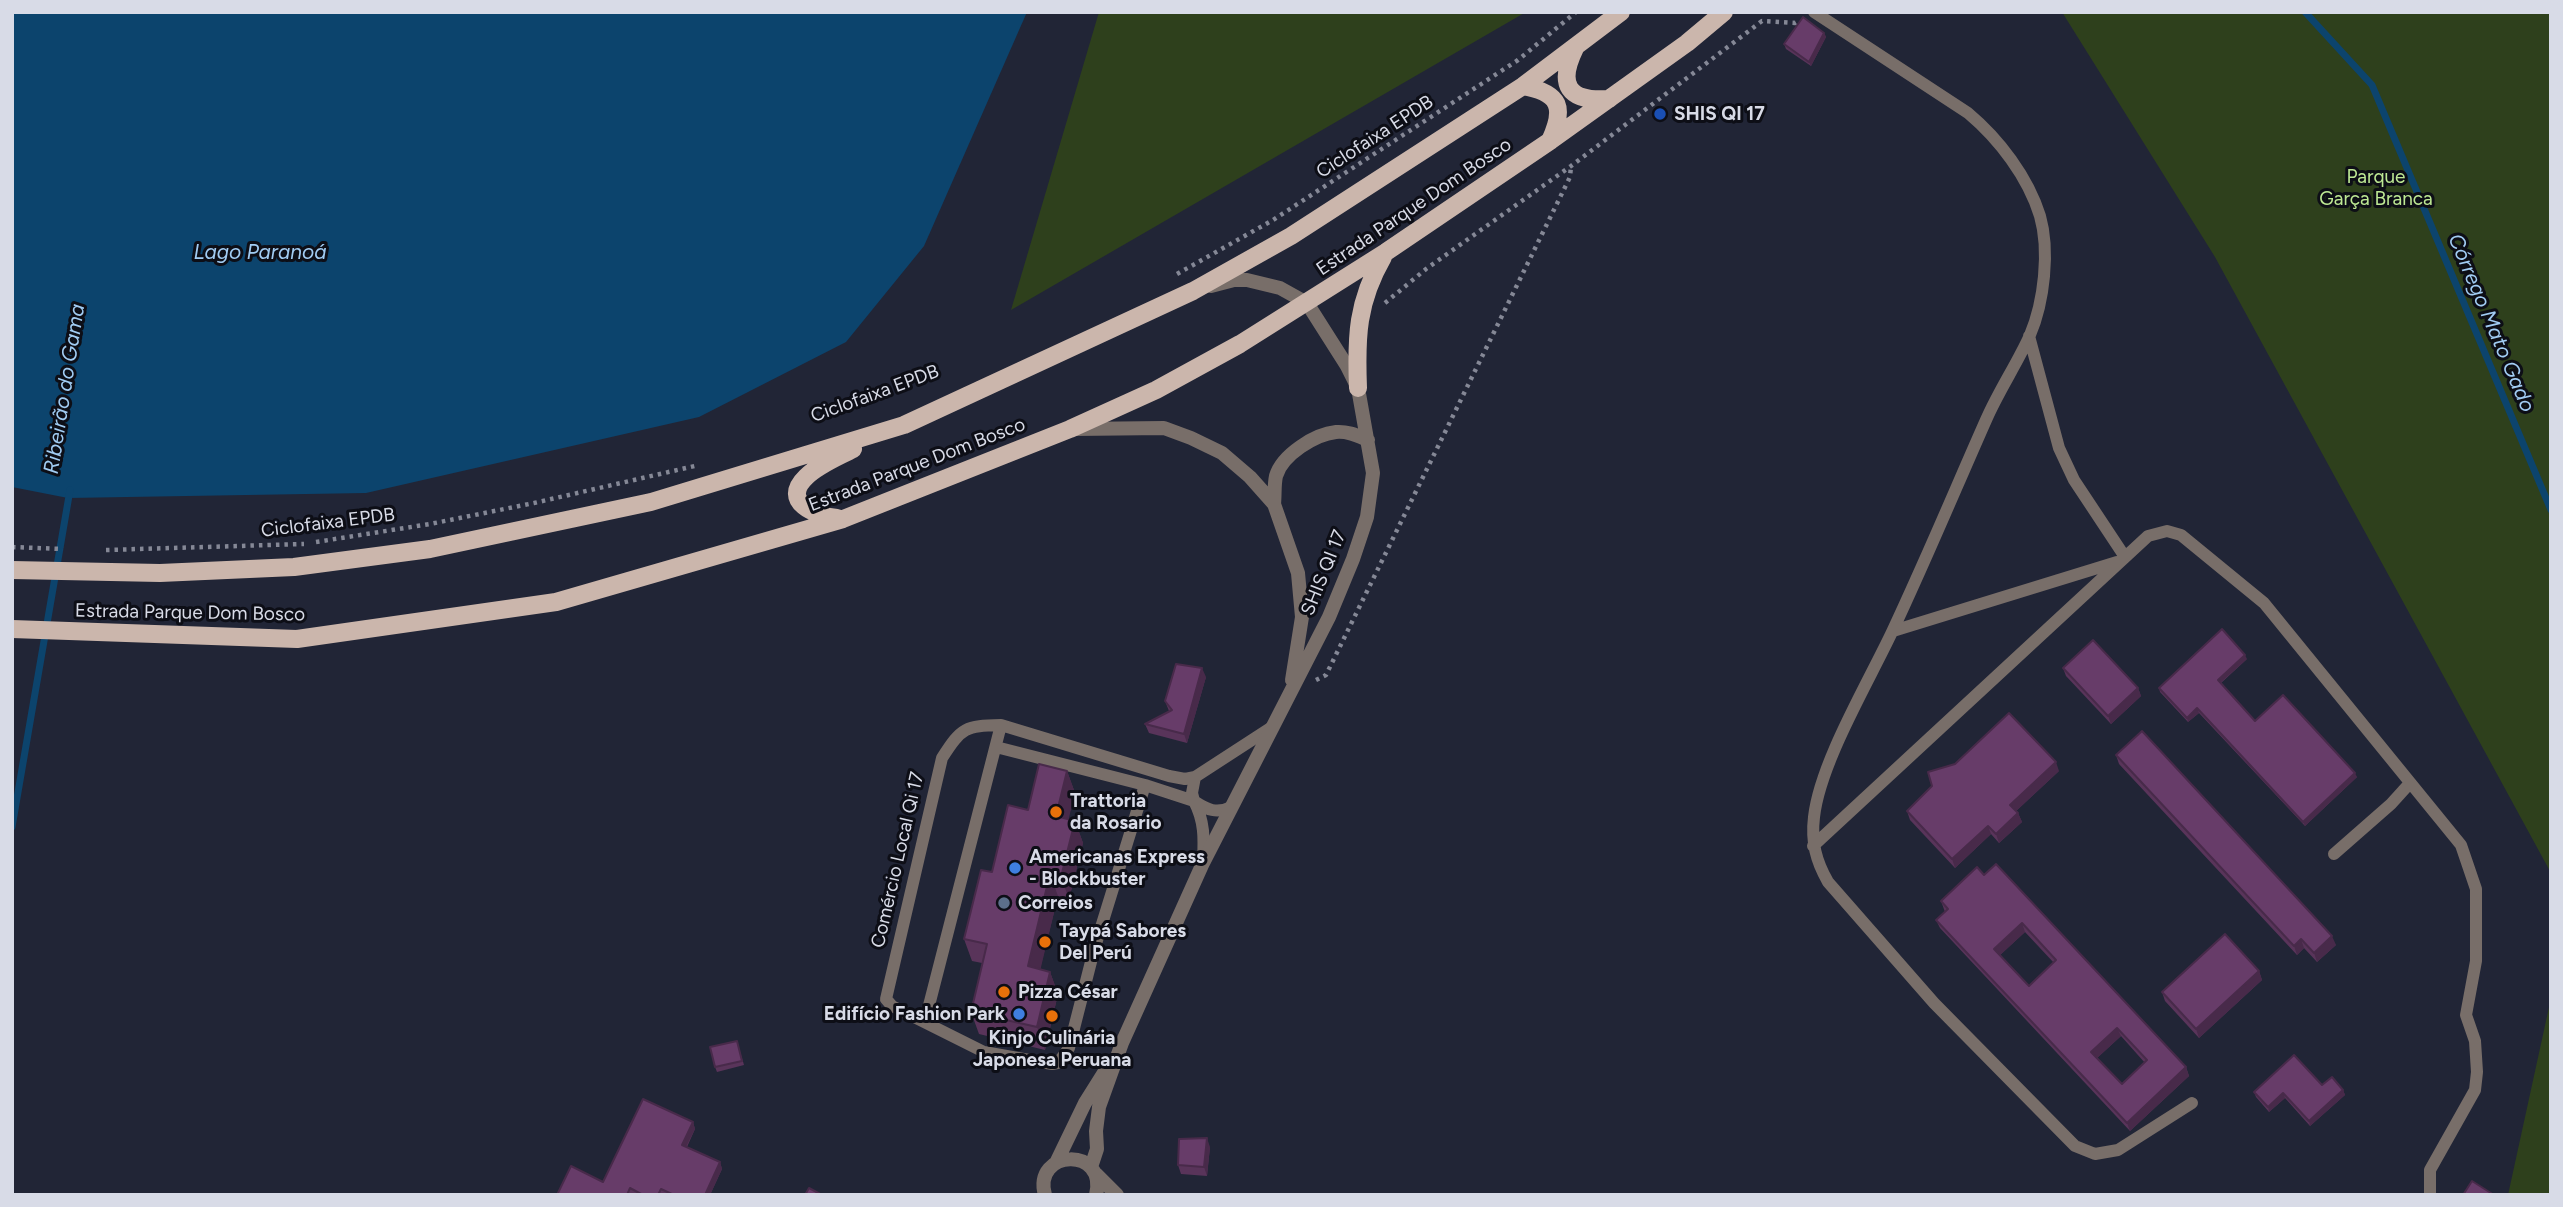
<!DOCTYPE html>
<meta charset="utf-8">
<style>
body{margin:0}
#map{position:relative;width:2563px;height:1207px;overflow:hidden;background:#212536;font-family:Figtree,sans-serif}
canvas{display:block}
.frame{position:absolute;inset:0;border:14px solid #d8dbe7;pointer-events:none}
</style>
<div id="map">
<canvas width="2563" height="1207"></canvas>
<div class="frame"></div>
</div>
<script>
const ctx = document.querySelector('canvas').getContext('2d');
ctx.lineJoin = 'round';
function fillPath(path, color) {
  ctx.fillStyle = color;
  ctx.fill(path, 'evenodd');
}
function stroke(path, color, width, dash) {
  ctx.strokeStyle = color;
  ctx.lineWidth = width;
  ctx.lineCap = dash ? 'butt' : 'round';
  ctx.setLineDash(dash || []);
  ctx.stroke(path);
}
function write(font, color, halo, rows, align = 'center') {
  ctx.font = font + ' Figtree,sans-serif';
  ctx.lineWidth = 6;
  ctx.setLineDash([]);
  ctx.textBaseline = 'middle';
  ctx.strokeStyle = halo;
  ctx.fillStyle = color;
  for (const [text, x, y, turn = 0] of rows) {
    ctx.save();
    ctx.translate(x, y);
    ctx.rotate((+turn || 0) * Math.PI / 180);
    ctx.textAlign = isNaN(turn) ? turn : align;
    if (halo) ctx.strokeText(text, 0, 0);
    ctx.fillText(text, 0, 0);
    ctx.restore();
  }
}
fillPath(new Path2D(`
 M1099,12H1526L1011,310Z
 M2062,12H2551V873L2215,257Z
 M2551,998V1195H2508Z`), '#2e401c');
fillPath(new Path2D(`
 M12,12H1027L924,246L846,342L699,417L366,493L68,498L12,487Z`), '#0c446d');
stroke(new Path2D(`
 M2305,12L2372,85L2551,510
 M12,827L70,490`), '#0c446d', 7);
stroke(new Path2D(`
 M1177,274L1273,220L1518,60L1576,12
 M1385,303L1426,269L1571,166L1762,21L1795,23L1800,20
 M316,542L430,524L534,503L699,465
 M12,547L63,549
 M106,550L304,544
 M1316,680L1326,675L1570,177L1571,166`), '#858896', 4.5, [3.5, 5]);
stroke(new Path2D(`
 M1814,12L1968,113C1999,139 2028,177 2040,216C2050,251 2044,302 2030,335C2017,364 1999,390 1986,420C1955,490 1925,562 1892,632C1868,683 1820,763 1814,817C1811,842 1816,861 1828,882L1934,1003L2075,1146L2095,1154L2118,1150L2192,1103
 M2029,336L2059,448L2074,480L2125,557
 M1893,631L2117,562
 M996,747L1145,785
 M1195,777L1192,793L1194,801C1207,810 1217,814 1231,807
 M1813,846L2148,536L2167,531L2181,535L2264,603L2461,845L2476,889V961L2466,1015L2475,1041L2477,1072L2475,1090L2430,1170V1195
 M2334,854L2391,804L2410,783
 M1203,862C1204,839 1205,822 1194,801L1145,785L1094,950L1069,1048L1058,1063L1052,1064L984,1052L892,1006L886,999L942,758C962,727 965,726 1001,725L1169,776L1185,779L1195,777L1272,727
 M925,1021L1001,725`), '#786e69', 12);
stroke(new Path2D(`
 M1074,429L1164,428L1191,438L1222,453L1250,477L1274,504L1298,573L1302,617L1292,680
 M1274,504C1275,495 1274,485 1276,476C1282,455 1315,434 1336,432C1348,431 1358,436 1368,440
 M1056,1163L1085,1103L1107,1068
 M1091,1167L1097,1149L1096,1131L1099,1107L1122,1043L1203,863L1329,617L1353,559L1367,517L1373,473L1358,388L1347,366L1307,303L1280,288L1247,280H1234L1211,286
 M1096,1174L1117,1195
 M1045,1195C1032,1149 1108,1146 1096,1195`), '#786e69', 14);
stroke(new Path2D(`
 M1575,48C1557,85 1568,102 1609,99
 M1523,86C1561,93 1565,108 1550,141
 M1358,388C1356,337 1357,302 1383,257
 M837,518C816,516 780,502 806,477C818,465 838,457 853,449
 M12,570L160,573L294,567L430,549L651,502L904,425L1193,291L1291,236L1523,86L1621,12
 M12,629L297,639L556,602L843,519L1070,429L1156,390L1240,344L1386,252L1550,141L1687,43L1724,12`), '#cbb6ac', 18);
fillPath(new Path2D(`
 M1824,33L1826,37L1811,66L1786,49L1784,44Z
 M2247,659L2221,683L2255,721L2357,777L2305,826L2199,713L2188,722L2160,692L2159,688Z
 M2063,668L2138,688L2141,696L2111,724L2066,676Z
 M1206,677L1187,743L1149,733L1145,724L1169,711L1165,701Z
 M2116,755L2336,945L2317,962L2304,948L2297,955L2119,764Z
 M1067,771L1075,793L1068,819L1075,821L1083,843L1069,899L1058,896L1040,969L1050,972L1058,994L1045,1050L979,1034L971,1012L982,963L972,961L964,939L992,872L1028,810Z
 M2059,771L2016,811L2018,813L2022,822L1999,843L1991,834L1955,868L1910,820L1907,811Z
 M1984,875L2186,1067L2189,1076L2130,1131L1940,928L1936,920L1945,912L1941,901ZM2025,932L2054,963L2029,986L2000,955ZM2121,1036L2145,1063L2122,1084L2097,1058Z
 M2259,971L2262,980L2199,1038L2165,1001L2162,992Z
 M737,1041L744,1065L717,1072L715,1067Z
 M2322,1085L2343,1090L2345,1095L2310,1126L2285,1098L2269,1112L2256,1097L2254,1092Z
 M693,1122L695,1129L687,1147L720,1162L722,1169L710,1195H557L603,1182Z
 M1210,1147L1207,1176L1181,1174L1178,1165Z`), '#59345a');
fillPath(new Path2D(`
 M1824,33L1826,37L1811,66L1809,62Z
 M2245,655L2247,659L2219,684L2218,680Z
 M1202,668L1206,677L1187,743L1184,734Z
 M2138,688L2141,696L2111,724L2108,716Z
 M2197,708L2199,713L2188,722L2187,718Z
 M2056,762L2059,771L2013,814L2010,805Z
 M1067,771L1075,793L1064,838L1056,816Z
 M2355,773L2357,777L2305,826L2303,822Z
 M2018,813L2022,822L1999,843L1996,834Z
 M1075,821L1083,843L1069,899L1061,877Z
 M1988,826L1991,834L1955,868L1952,859Z
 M1050,874L1058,896L1036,988L1028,966Z
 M2022,923L2025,932L1997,958L1994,949Z
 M2332,936L2336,945L2317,962L2314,953Z
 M2301,939L2304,948L2297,955L2294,946Z
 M2259,971L2262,980L2199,1038L2196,1029Z
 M1050,972L1058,994L1045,1050L1037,1027Z
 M2117,1028L2121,1036L2095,1060L2091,1052Z
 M2186,1067L2189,1076L2130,1131L2127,1123Z
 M2343,1090L2345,1095L2310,1126L2309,1121Z
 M2283,1093L2285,1098L2269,1112L2268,1107Z
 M693,1122L695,1129L684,1151L682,1145Z
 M1207,1138L1210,1147L1207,1176L1204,1167Z
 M720,1162L722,1169L710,1195H705Z`), '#482a4a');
const building = new Path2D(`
 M1803,17L1824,33L1809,62L1784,44Z
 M2222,629L2245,655L2218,680L2255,721L2283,695L2355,773L2303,822L2197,708L2187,718L2159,688Z
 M2093,640L2138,688L2108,716L2063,668Z
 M1176,664L1202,668L1184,734L1145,724L1172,710L1165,701Z
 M2009,713L2056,762L2010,805L2018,813L1996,834L1988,826L1952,859L1907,811L1932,786L1928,772L1955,764Z
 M2142,731L2332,936L2314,953L2301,939L2294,946L2116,755Z
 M1039,764L1067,771L1056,816L1075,821L1061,877L1050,874L1028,966L1050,972L1037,1027L971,1012L987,944L964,939L981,870L992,872L1008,805L1028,810Z
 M1996,864L2186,1067L2127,1123L1936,920L1948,909L1941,901L1977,867L1984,875ZM2022,923L2056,960L2029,986L1994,949ZM2117,1028L2147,1060L2122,1084L2091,1052Z
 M2225,934L2259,971L2196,1029L2162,992Z
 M737,1041L742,1061L715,1067L710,1047Z
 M2294,1055L2322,1085L2332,1077L2343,1090L2309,1121L2283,1093L2268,1107L2254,1092Z
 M643,1099L693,1122L682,1145L720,1162L705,1195H674L661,1189L658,1195H643L630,1188L627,1195H557L571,1166L603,1182Z
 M1207,1138L1204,1167L1178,1165L1179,1139Z
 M2472,1181L2494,1195H2463Z
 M809,1188L822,1195H805Z`);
fillPath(building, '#673c69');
stroke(building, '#482a4a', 2);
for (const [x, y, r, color] of [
 [1660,114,7,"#1a4fb4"],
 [1056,812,7,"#e8710a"],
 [1015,868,7,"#3f7fe0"],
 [1004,903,7,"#5c6f8a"],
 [1045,942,7,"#e8710a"],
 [1004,992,7,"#e8710a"],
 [1019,1014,7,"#3f7fe0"],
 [1052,1016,7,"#e8710a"]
]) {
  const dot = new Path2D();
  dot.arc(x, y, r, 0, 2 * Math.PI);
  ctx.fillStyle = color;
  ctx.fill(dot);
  stroke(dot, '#0d0e16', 2.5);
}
write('bold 19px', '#d8dbe7', '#0d0e16', [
 ["SHIS QI 17",1674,114],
 ["Trattoria",1070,801],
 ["da Rosario",1070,823],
 ["Americanas Express",1029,857],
 ["- Blockbuster",1029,879],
 ["Correios",1018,903],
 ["Taypá Sabores",1059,931],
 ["Del Perú",1059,953],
 ["Pizza César",1018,992],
 ["Edifício Fashion Park",1005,1014,"right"],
 ["Kinjo Culinária",1052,1038,"center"],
 ["Japonesa Peruana",1052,1060,"center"]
], 'left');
write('19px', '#d8dbe7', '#0d0e16', [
 ["Ciclofaixa EPDB",1375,137,-33],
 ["Estrada Parque Dom Bosco",1414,207,-34],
 ["Ciclofaixa EPDB",875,394,-20],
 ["Estrada Parque Dom Bosco",917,465,-21],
 ["Ciclofaixa EPDB",328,523,-7],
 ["SHIS QI 17",1324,573,-68],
 ["Estrada Parque Dom Bosco",190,613,1],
 ["Comércio Local Qi 17",898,860,-77]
]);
write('19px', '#bee994', '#0d0e16', [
 ["Parque",2376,177],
 ["Garça Branca",2376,199]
]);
write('italic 21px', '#a1ccf3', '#0d0e16', [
 ["Lago Paranoá",260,253],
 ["Córrego Mato Gado",2491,323,67],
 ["Ribeirão do Gama",65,389,-81]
]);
</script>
